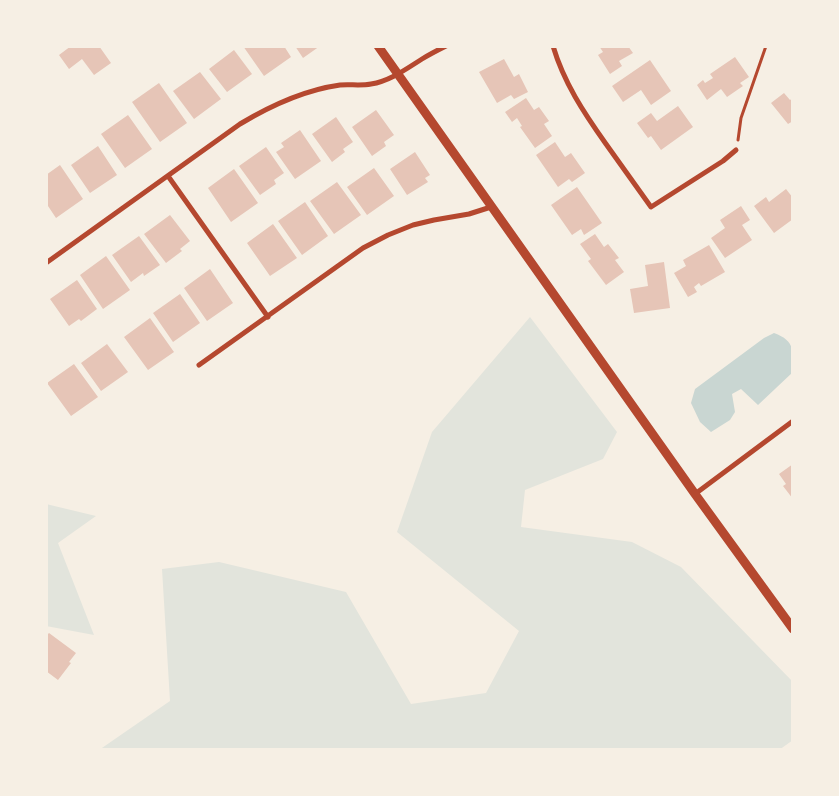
<!DOCTYPE html>
<style>
body{margin:0}
#map{position:relative;width:839px;height:796px;overflow:hidden;background:#f6efe4;font-family:Signika,sans-serif}
canvas{display:block}
.frame{position:absolute;inset:0;border:48px solid #f6efe4;pointer-events:none}
</style>
<div id="map">
<canvas width="839" height="796"></canvas>
<div class="frame"></div>
</div>
<script>
const ctx = document.querySelector('canvas').getContext('2d');
ctx.lineJoin = 'round';
function fillPath(path, color) {
  ctx.fillStyle = color;
  ctx.fill(path, 'evenodd');
}
function stroke(path, color, width, dash) {
  ctx.strokeStyle = color;
  ctx.lineWidth = width;
  ctx.lineCap = dash ? 'butt' : 'round';
  ctx.setLineDash(dash || []);
  ctx.stroke(path);
}
fillPath(new Path2D(`
 M530,317L617,432L603,459L525,490L521,527L632,542L681,567L793,682V740L779,750H99L170,701L162,569L219,562L346,592L411,704L486,693L519,631L397,532L432,432Z
 M46,504L96,516L58,543L94,635L46,626Z`), '#e2e4dc');
fillPath(new Path2D(`
 M774,333C796,341 793,352 793,372L758,405L741,389L732,394L735,412L730,420L711,432L700,422L691,403L695,389L764,338Z`), '#c9d6d2');
fillPath(new Path2D(`
 M71,46H99L111,63L94,75L82,59L69,69L59,55Z
 M243,46H284L291,57L264,76Z
 M295,46H320L303,58Z
 M599,46H628L633,53L619,61L622,66L610,74L598,55L603,52Z
 M234,50L252,74L227,92L209,69Z
 M735,57L749,77L740,83L743,86L727,97L721,89L707,100L697,85L703,80L705,83L713,78L710,74Z
 M504,59L514,77L519,74L528,92L514,99L511,95L497,103L479,72Z
 M650,60L671,91L651,105L641,90L623,102L612,86Z
 M200,72L221,99L194,119L173,91Z
 M159,83L187,123L160,142L132,102Z
 M784,93L790,100L793,98V121L788,124L771,103Z
 M526,98L534,110L539,107L549,121L544,124L552,136L535,148L520,127L522,126L517,118L512,122L505,112Z
 M678,106L693,127L661,150L651,136L648,138L637,123L651,113L657,121Z
 M376,110L394,135L384,142L386,146L372,156L352,127Z
 M128,115L152,149L125,168L101,134Z
 M336,117L353,142L343,149L345,152L332,162L312,134Z
 M300,130L321,161L295,179L276,152L284,147L281,143Z
 M555,142L565,157L571,153L585,173L572,182L569,179L558,187L536,155Z
 M98,146L117,175L90,193L71,165Z
 M266,147L284,173L274,180L276,184L260,195L239,166Z
 M415,152L430,175L425,178L428,182L407,195L390,169Z
 M60,165L83,199L56,218L46,203V175Z
 M374,168L394,196L367,215L347,187Z
 M234,169L258,203L231,222L208,188Z
 M337,182L361,215L334,234L310,201Z
 M577,187L602,223L584,235L581,229L572,235L551,205Z
 M786,189L793,198V219L774,233L754,206L766,197L769,202Z
 M305,202L328,236L302,255L278,221Z
 M741,206L750,220L742,225L752,240L725,258L711,238L725,228L720,220Z
 M170,215L190,241L180,249L182,251L166,263L144,234Z
 M273,224L297,258L270,276L247,243Z
 M595,234L604,247L608,244L619,258L615,260L624,272L606,285L588,261L591,259L580,244Z
 M139,236L160,265L144,276L143,273L131,282L112,255Z
 M709,245L725,272L701,286L699,283L694,287L697,292L688,297L674,273L686,266L683,260Z
 M106,256L130,290L103,309L80,275Z
 M664,262L670,308L634,313L630,289L648,286L645,265Z
 M210,269L233,303L207,321L184,288Z
 M77,280L97,309L81,321L79,319L69,326L50,299Z
 M180,294L200,323L173,342L153,313Z
 M150,318L174,352L148,370L124,337Z
 M107,344L128,372L101,391L81,363Z
 M74,364L98,397L71,416L47,383Z
 M793,464V499L783,486L786,484L779,474Z
 M49,633L76,653L69,662L71,663L58,680L46,671V636Z`), '#e6c5b7');
stroke(new Path2D(`
 M738,140L741,118L766,46`), '#b5482f', 3);
stroke(new Path2D(`
 M553,46C564,83 584,113 606,144C621,165 636,186 651,207L723,161L736,150
 M168,176L268,317
 M46,263L240,124C270,106 304,90 340,85C350,84 360,86 371,84C390,81 406,69 422,59C430,54 438,50 446,46
 M199,365L363,248L388,235L413,225L434,220L469,214L491,207
 M695,494L793,421`), '#b5482f', 5);
stroke(new Path2D(`
 M378,46L695,494L793,629`), '#b5482f', 9);
</script>
